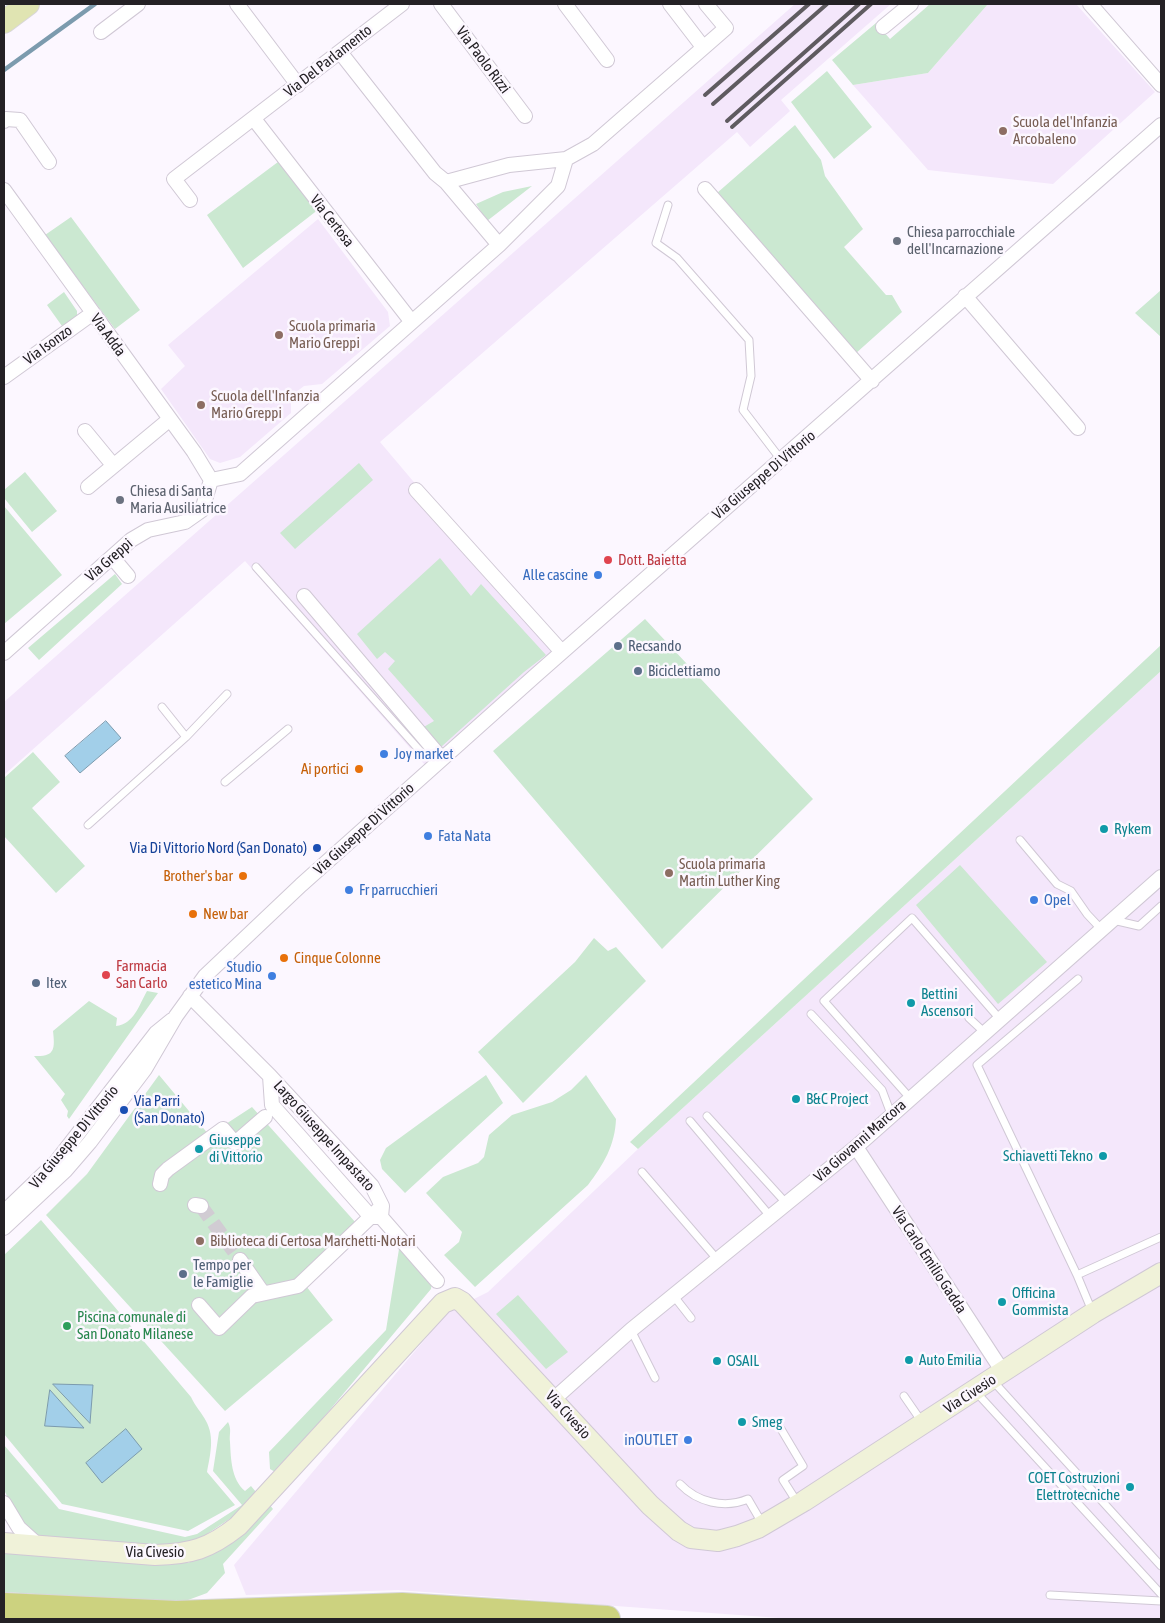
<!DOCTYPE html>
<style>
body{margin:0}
#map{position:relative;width:1165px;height:1623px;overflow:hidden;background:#fcf7ff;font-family:"Asap Condensed",sans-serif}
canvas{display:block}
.frame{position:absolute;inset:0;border:5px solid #242125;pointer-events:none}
</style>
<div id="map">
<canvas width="1165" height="1623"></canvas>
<div class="frame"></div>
</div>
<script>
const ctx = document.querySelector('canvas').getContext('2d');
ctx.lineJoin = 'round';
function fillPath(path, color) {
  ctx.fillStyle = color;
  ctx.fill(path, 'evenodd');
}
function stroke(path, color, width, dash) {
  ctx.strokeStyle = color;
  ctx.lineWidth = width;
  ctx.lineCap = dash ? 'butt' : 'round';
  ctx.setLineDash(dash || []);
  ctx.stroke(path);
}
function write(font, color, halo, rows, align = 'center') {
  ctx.font = font + ' "Asap Condensed",sans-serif';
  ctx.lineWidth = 5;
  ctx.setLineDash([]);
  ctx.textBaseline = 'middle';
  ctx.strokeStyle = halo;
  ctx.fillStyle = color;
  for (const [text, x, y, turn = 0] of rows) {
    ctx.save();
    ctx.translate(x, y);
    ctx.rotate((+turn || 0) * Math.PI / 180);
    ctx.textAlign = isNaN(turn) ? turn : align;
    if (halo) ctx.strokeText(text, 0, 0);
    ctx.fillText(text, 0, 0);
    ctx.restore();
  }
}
fillPath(new Path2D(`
 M795,4H891L781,100L790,111L750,147L737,132L380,442L555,649L425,765L245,561L4,775V702Z
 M988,4H1076L1155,92L1053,184L928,170L853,85L928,73Z
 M318,219L388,312L390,326L322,384L304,386L291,396V413L240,457L220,463L210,459L161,389L185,366L168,345Z
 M1161,671V1619H793L398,1590L246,1595L234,1565L448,1312L488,1292L638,1149Z`), '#f4e7fb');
fillPath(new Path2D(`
 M930,4H988L928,73L853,85L832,60L876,23L890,39Z
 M827,71L872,127L834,159L791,102Z
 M795,125L821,160L825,176L863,229L844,247L886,295H892L902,312L855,354L717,193Z
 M282,159L319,209L243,268L207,215Z
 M532,186L487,221L476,204L503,192Z
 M71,217L140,310L115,329L45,235Z
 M1161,290V337L1135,313Z
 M64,292L77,311V316L62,326L47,305Z
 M359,463L373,480L295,549L280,533Z
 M25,472L57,511L32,532L4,498V490Z
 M4,506L62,575L4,624Z
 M440,558L471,596L481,584L546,655L524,672L441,747L422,728L434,721L388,669L395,661L385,652L377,659L357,634Z
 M115,574L122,584L39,660L28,648Z
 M645,619L813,799L662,949L493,751Z
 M1161,645V671L638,1149L630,1142Z
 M33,752L60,782L32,808L85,866L56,893L4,836V778Z
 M960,865L1047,962L998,1004L916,905Z
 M594,938L608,951L616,947L646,981L523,1103L478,1052L575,962Z
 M147,991L158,993L69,1119L67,1116L68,1111L61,1100L65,1094L34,1056C55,1057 55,1049 53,1031L89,1001L117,1018L116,1026C134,1024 139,1005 147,991Z
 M159,1075L209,1135L252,1107L365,1233L306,1286L333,1320L225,1411L46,1215L87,1174Z
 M486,1075L503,1103L405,1193L382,1169L380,1160L386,1148Z
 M586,1075L616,1119C615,1145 604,1164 588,1185L475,1287L444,1255L459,1242L462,1232L426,1193L443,1177L478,1163L484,1157L489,1135L512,1115L552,1102L571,1090Z
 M41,1220L191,1397C195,1406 202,1413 206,1421C215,1437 210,1456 207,1472L235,1505L188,1531L62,1504L4,1434V1255Z
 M403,1245L432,1282L431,1289L277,1473L270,1469L269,1452L386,1330L399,1249Z
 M518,1295L568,1352L546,1369L496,1314Z
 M228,1422C232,1430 229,1434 230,1442C231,1459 231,1479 245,1491L251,1486L256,1492L243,1510L201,1538L178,1547L54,1540L35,1535L16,1514L4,1490V1445L59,1509L185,1537L197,1534L242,1505L213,1471L219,1432Z
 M269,1504L273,1509L223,1564L225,1573L207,1593L180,1603L4,1592V1552L188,1563L208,1553Z`), '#cbe8d1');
const water = new Path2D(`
 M106,721L121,738L80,773L65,756Z
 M53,1384L93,1385L90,1423Z
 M50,1390L84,1428L45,1426Z
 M126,1429L142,1449L102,1483L86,1463Z`);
fillPath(water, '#a2cfe9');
stroke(water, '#7c9bae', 1);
stroke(new Path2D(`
 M4,70L95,4`), '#7c9bae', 4.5);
stroke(new Path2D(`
 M201,1206L240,1260`), '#d1ccd3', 14, [14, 7]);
const lane = new Path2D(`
 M668,205L656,243L677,258L749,340L751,376L743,410L782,461
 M256,567L421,752
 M162,707L186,737
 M225,782L288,729
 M88,825L186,737L227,694
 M1020,840L1057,884L1071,891L1087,914L1102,930
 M1113,920L1139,926L1161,906
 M811,1014L882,1090L891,1114
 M969,1018L984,1032
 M910,1098L824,1001L912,918L999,1018
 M707,1116L786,1203
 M690,1121L770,1216
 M642,1172L717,1259
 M1077,1275L977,1065L1078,979
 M673,1295L691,1318
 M1092,1311L1077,1275L1161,1237
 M631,1330L655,1378
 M993,1381L1161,1566
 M976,1392L1161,1594
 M904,1396L922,1422
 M781,1429L803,1466L783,1480L797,1502
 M680,1484C697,1502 724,1509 748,1499L762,1523
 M1050,1595L1161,1601`);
const street = new Path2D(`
 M237,4L298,85
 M441,4L525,116
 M565,4L607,60
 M670,4L703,47
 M1090,4L1161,85
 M883,27L911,4
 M101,32L138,4
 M340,52L435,173L446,182L499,245L558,186L566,159L509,165L446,182
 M254,119L411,321
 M4,121L6,119L20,120L49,162
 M566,159L593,144L726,28L706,4
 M705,189L872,381
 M4,190L194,452L211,480
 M190,200L174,179L402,4
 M965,296L1078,428
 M4,377L93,313
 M85,431L113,465
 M211,480L240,474L499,245
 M88,487L170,419
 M416,490L562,652
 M112,557L128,576
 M304,596L442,759
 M4,653L131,540L148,530L185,522L202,510L211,480
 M190,996L270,1076L372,1186L382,1206L381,1217
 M270,1076L272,1105L371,1217H380
 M856,1147L1003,1372
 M160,1184L162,1175L168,1169L223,1129L235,1143L265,1117
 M195,1205L201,1206
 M4,1212L56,1162L156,1033L172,1020
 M381,1217L437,1281
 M4,1228L65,1171L90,1142L145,1069L176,1016L205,976L301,885L536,675L1161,125
 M240,1260L263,1293
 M199,1305L219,1328L252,1296L298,1286L382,1206
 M554,1399L631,1330L856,1147L1161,877
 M4,1503L19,1528L38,1545`);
const secondary = new Path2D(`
 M4,1543L155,1555C191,1554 209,1549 238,1526L443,1303L455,1298L462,1302L650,1505L679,1531L691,1538L718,1541L737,1536L758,1528L804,1501L1093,1313L1161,1273`);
const primary = new Path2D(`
 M4,22L28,4`);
const highway = new Path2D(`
 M4,1606L176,1614L402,1606L607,1619`);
stroke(lane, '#d0c8d5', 9);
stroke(street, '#d0c8d5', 16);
stroke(secondary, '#d0c8d5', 22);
stroke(primary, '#d8d7d8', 24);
stroke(highway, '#d8d7d8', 28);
stroke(lane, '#fff', 7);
stroke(street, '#fff', 14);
stroke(secondary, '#f0f2d9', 20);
stroke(primary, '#e0e4b2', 22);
stroke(highway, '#ccd27f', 26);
stroke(new Path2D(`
 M705,95L809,4
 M713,104L827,4
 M727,121L859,4
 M732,127L871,4`), '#5f5b60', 4);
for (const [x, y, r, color] of [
 [1003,131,5,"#8d6e63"],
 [897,241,5,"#6b7280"],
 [279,335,5,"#8d6e63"],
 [201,405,5,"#8d6e63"],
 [120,500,5,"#6b7280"],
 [608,560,5,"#e0444e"],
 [598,575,5,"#3f7fe0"],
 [618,646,5,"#5c6f8a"],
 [638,671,5,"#5c6f8a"],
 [384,754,5,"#3f7fe0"],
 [359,769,5,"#e8710a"],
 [1104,829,5,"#0f9aa8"],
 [428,836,5,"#3f7fe0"],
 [317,848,5,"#1a4fb4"],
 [669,873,5,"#8d6e63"],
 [243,876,5,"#e8710a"],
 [349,890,5,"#3f7fe0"],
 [1034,900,5,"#3f7fe0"],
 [193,914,5,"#e8710a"],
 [284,958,5,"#e8710a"],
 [106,975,5,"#e0444e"],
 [272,976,5,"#3f7fe0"],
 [36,983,5,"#5c6f8a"],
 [911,1003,5,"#0f9aa8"],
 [796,1099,5,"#0f9aa8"],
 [124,1110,5,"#1a4fb4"],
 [199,1149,5,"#0f9aa8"],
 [1103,1156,5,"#0f9aa8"],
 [200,1241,5,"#8d6e63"],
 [183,1274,5,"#5c6f8a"],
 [1002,1302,5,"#0f9aa8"],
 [67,1326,5,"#2e9e5b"],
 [909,1360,5,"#0f9aa8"],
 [717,1361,5,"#0f9aa8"],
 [742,1422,5,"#0f9aa8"],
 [688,1440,5,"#3f7fe0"],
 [1130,1487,5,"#0f9aa8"]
]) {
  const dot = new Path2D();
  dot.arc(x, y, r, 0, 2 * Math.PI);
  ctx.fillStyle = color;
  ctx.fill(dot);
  stroke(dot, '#fcf7ff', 2);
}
write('15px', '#242125', '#fcf7ff', [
 ["Via Paolo Rizzi",483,60,53],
 ["Via Del Parlamento",328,61,-38],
 ["Via Certosa",332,221,52],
 ["Via Adda",108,335,54],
 ["Via Isonzo",48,345,-36],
 ["Via Giuseppe Di Vittorio",764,475,-40],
 ["Via Greppi",109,560,-41],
 ["Via Giuseppe Di Vittorio",364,829,-42],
 ["Largo Giuseppe Impastato",324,1136,48],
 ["Via Giuseppe Di Vittorio",74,1137,-50],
 ["Via Giovanni Marcora",860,1141,-41],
 ["Via Carlo Emilio Gadda",929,1260,57],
 ["Via Civesio",970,1394,-33],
 ["Via Civesio",568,1415,48],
 ["Via Civesio",155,1552]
]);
write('15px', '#785e54', '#fcf7ff', [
 ["Scuola del'Infanzia",1013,122],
 ["Arcobaleno",1013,139],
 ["Scuola primaria",289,326],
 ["Mario Greppi",289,343],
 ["Scuola dell'Infanzia",211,396],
 ["Mario Greppi",211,413],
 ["Scuola primaria",679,864],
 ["Martin Luther King",679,881],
 ["Biblioteca di Certosa Marchetti-Notari",210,1241]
], 'left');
write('15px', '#5b616d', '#fcf7ff', [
 ["Chiesa parrocchiale",907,232],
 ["dell'Incarnazione",907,249],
 ["Chiesa di Santa",130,491],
 ["Maria Ausiliatrice",130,508]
], 'left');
write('15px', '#be3a42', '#fcf7ff', [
 ["Dott. Baietta",618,560],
 ["Farmacia",116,966],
 ["San Carlo",116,983]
], 'left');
write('15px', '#366cbe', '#fcf7ff', [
 ["Alle cascine",588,575,"right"],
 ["Joy market",394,754],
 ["Fata Nata",438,836],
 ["Fr parrucchieri",359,890],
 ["Opel",1044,900],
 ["Studio",262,967,"right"],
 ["estetico Mina",262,984,"right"],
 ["inOUTLET",678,1440,"right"]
], 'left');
write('15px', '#4e5e75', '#fcf7ff', [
 ["Recsando",628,646],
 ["Biciclettiamo",648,671],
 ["Itex",46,983],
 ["Tempo per",193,1265],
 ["le Famiglie",193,1282]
], 'left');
write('15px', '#c56008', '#fcf7ff', [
 ["Ai portici",349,769],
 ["Brother's bar",233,876],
 ["New bar",203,914,"left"],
 ["Cinque Colonne",294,958,"left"]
], 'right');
write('15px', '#0d838f', '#fcf7ff', [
 ["Rykem",1114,829],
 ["Bettini",921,994],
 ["Ascensori",921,1011],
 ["B&C Project",806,1099],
 ["Giuseppe",209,1140],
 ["di Vittorio",209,1157],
 ["Schiavetti Tekno",1093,1156,"right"],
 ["Officina",1012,1293],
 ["Gommista",1012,1310],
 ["Auto Emilia",919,1360],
 ["OSAIL",727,1361],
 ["Smeg",752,1422],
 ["COET Costruzioni",1120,1478,"right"],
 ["Elettrotecniche",1120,1495,"right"]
], 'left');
write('15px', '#164399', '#fcf7ff', [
 ["Via Di Vittorio Nord (San Donato)",307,848],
 ["Via Parri",134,1101,"left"],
 ["(San Donato)",134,1118,"left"]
], 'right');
write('15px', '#27864d', '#fcf7ff', [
 ["Piscina comunale di",77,1317],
 ["San Donato Milanese",77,1334]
], 'left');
</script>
